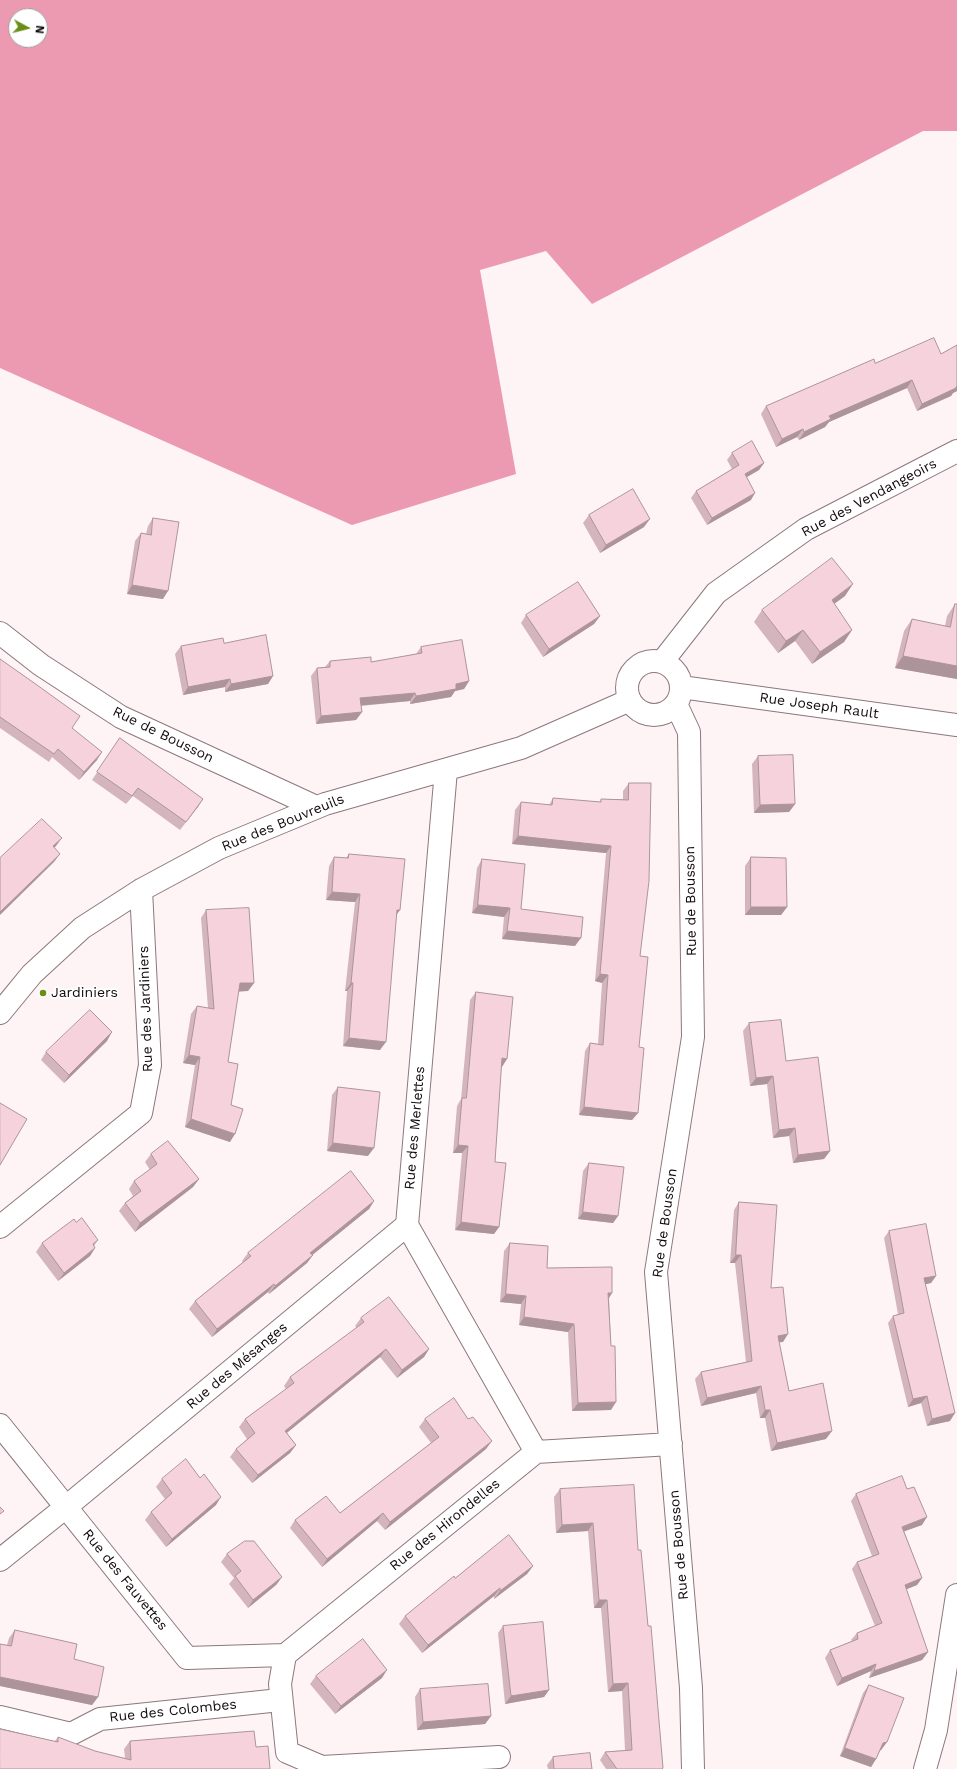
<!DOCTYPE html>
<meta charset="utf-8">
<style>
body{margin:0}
#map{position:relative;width:957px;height:1769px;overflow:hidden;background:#fef4f6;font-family:"Work Sans",sans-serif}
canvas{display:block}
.north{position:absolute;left:8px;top:8px;width:40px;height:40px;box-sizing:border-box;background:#fff;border:1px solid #a09d9e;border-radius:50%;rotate:97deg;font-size:11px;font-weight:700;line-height:16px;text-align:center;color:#120a0c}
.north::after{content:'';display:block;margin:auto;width:14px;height:18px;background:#698d16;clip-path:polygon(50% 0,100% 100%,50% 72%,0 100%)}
</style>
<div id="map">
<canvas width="957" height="1769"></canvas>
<div class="north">N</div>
</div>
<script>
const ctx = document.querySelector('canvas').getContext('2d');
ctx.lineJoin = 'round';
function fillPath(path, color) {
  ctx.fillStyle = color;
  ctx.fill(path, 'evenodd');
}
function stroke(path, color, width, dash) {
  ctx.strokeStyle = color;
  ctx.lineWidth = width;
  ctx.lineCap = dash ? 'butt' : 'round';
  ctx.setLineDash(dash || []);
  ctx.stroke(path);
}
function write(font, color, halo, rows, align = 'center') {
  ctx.font = font + ' "Work Sans",sans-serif';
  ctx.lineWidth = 3.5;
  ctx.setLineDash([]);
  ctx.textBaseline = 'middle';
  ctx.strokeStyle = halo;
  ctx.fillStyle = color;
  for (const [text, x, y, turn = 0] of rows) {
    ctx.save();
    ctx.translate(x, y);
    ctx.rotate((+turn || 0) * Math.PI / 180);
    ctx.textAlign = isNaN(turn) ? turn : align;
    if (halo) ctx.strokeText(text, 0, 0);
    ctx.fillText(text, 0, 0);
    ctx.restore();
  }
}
fillPath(new Path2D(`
 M0,0H957V131H923L592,304L546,251L480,270L516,474L352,525L0,368ZM16,16H40V40H16Z`), '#eb9ab1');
const minor = new Path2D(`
 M0,633L41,665L121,717L316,807
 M627 688a27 27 0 1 1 54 0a27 27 0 1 1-54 0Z
 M662,662L716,593L806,529L957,451
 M681,687L957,725
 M676,704L689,732L693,1037L656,1272L691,1688L693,1769
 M446,770L407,1225L536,1452
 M0,1013L32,974L82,928L141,890L219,848L325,804L521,748L630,700
 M0,1227L141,1113L150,1065L141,890
 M0,1425L187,1658L285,1655
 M0,1560L66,1507L407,1225
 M0,1717L71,1734L100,1719L280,1700
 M499,1757L322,1767L287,1752L280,1684L285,1655L536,1452L671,1444`);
const tertiary = new Path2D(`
 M925,1769L936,1730L957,1595`);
stroke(minor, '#8c777c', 24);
stroke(tertiary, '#8c777c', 24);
stroke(minor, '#fff', 22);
stroke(tertiary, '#fff', 22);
fillPath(new Path2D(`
 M957,345V391L953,393L951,396L917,411L907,388L829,422L825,427L799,440L797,437L776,447L761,414L766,406L875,363L941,354Z
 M732,453L764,463L759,470L747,477L751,500L707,525L691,498L696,491L732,469L727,460Z
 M589,515L644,527L600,553L583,523Z
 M153,518L163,599L127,594L135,541L141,533L146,534L148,526Z
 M845,596L834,604L852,630L844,642L812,664L795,641L778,653L754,622L762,610Z
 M955,604H957V679L895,668L904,631L912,619L945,626L947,616Z
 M526,615L600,616L594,624L543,657L521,623Z
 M224,643L273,676L268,684L225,692V687L183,695L175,654L181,646Z
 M421,647L469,681L464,689L455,691L451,697L410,704V701L361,706L362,712L356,720L316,724L311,676L317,668L325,667L330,661L371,662L416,654Z
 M0,659L72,728L97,760L79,780L52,757L49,762L0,728Z
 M120,738L203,799L180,830L133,796L126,804L92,780Z
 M758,756L795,804L789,812L754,813L752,764Z
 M629,783L640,956L638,1113L632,1120L579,1115L585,1051L590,1043L598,1044L602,983L595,981L606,853L512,844L515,810L521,802L549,805L553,798L600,802L601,799H623V791Z
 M349,854L400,910L396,915L380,1050L343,1046L347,991H345L355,902L326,900L329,866L334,857L346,858Z
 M751,857L787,907L781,915H745V866Z
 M482,859L521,909L575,946L502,939L504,917L472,913L477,868Z
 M206,910L254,983L248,991H238L228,1062L231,1105L230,1142L185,1127L195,1065L183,1063L191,1014L197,1006L208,1008L201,918Z
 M476,992L502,1067H501L495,1162L499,1227L494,1234L455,1230L462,1153H453L457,1106L461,1099L470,1000Z
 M749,1023L786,1061L830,1151L824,1159L793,1163L789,1136L773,1138L767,1084L750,1086L743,1031Z
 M107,1041L64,1083L41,1060L46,1052Z
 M338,1087L368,1156L327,1151L332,1095Z
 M151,1154L199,1179L193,1187L135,1232L119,1211L125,1203L133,1196L129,1189L134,1181L150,1170L145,1162Z
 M589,1163L618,1216L613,1223L578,1219L583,1171Z
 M374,1201L369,1209L312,1255H313L307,1263L269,1294L268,1292L212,1337L189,1309L195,1301L243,1262L242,1261L248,1253Z
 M739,1202L771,1288L783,1342H779L789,1391L826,1439L771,1451L765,1418H760L756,1393L701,1406L695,1379L701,1372L746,1362L735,1263H730L734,1210Z
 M76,1222L98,1240L94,1246L95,1248L90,1256L58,1281L36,1252L42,1243Z
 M889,1231L936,1276L931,1283L925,1284L950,1421L927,1426L921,1403L908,1407L888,1323L893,1316L898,1314L884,1238Z
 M510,1243L547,1268L612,1293L609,1298L611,1346V1410L572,1411L568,1332L519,1325L521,1304L500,1302L504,1251Z
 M361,1318L429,1349L424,1357L397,1378L380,1357L287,1433L296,1445L290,1453L252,1483L230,1457L236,1449L247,1439L239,1427L245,1419L286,1389L284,1386L290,1377L357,1328L355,1326Z
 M425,1419L486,1449L385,1530L377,1521L322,1567L290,1528L295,1520L340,1513L431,1443L419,1427Z
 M162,1479L216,1505L166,1547L145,1520L151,1512L165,1499L156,1487Z
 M560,1489L638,1550L648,1626L663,1769H606L600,1760L605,1752L625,1750L622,1691L608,1692L601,1608H594L588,1531L556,1533L554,1497Z
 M856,1494L922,1525L904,1531L922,1578L917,1585L906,1589L928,1652L922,1660L869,1678L871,1671L837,1686L825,1658L830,1650L852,1641L851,1640L857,1633L875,1626L852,1569L857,1562L872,1556L851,1501Z
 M227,1554L282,1577L276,1585L248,1608L229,1584L234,1578L221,1562Z
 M533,1566L527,1574L494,1599V1596L422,1653L399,1624L405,1616L455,1578Z
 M503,1626L549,1690L544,1697L505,1704L498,1633Z
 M15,1630L74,1659L98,1697L92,1705L0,1686V1644L7,1645L9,1638Z
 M316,1676L382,1678L335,1714L310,1684Z
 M869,1685L887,1742L881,1750L880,1751L876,1759L871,1767L840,1756L863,1693Z
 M420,1689L491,1716L485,1724L417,1730L415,1697Z
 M58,1737L95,1751L125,1758L124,1749L130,1741L256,1747L270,1769H0L55,1741Z
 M553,1757L592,1769H548L547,1765Z`), '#d4b5bd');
fillPath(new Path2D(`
 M912,380L907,388L829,422L825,427L799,440L804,432L829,416Z
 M957,386V391L953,393L951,396L917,411L922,404Z
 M803,429L797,437L776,447L782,439Z
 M764,463L759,470L740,481L745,474Z
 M755,493L751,500L707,525L712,518Z
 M650,519L644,527L600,553L606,545Z
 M853,584L845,596L823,612L832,600Z
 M132,585L168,591L163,599L127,594Z
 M600,616L594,624L543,657L549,649Z
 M803,630L795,641L778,653L786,641Z
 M852,630L844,642L812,664L820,652Z
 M903,656L957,666V679L895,668Z
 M273,676L268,684L225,692L231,684Z
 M230,679L225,687L183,695L188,687Z
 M469,681L464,689L455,691L451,697L410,704L416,696L456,684Z
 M415,693L410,701L355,706L360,698Z
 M362,712L356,720L316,724L321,716Z
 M102,752L97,760L79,780L84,772Z
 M203,799L198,807L180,830L186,822Z
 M795,804L789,812L754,813L760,805Z
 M518,836L611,846L606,853L512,844Z
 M62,838L56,846L48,855L53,846Z
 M60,854L54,862L0,915V912Z
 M332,892L360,894L355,902L326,900Z
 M478,905L510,908L504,917L472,913Z
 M751,907H787L781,915H745Z
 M397,910H400L394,918Z
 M507,931L581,938L575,946L502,939Z
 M600,974L608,975L602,983L595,981Z
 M240,983H254L248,991L234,992Z
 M351,983H353L347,991H345Z
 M112,1032L107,1041L64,1083L69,1075Z
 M349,1038L386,1042L380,1050L343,1046Z
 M189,1055L200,1057L195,1065L183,1063Z
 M502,1058L507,1059L502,1067L496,1066Z
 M773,1076L767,1084L750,1086L756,1078Z
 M584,1107L638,1113L632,1120L579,1115Z
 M191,1119L235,1134L230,1142L185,1127Z
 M795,1128L789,1136L773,1138L779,1130Z
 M333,1143L374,1148L368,1156L327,1151Z
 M458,1145L468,1146L462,1153H453Z
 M830,1151L824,1159L793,1163L798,1155Z
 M199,1179L193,1187L135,1232L140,1223Z
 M374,1201L369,1209L305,1261L310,1253Z
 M583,1212L618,1216L613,1223L578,1219Z
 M461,1222L499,1227L494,1234L455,1230Z
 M95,1248L90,1256L58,1281L64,1273Z
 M313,1255L307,1263L269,1294L275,1286Z
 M736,1255H741L735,1263H730Z
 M936,1276L931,1283L918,1286L924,1278Z
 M274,1284L268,1292L212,1337L217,1329Z
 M608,1293H612L607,1301Z
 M506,1294L526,1296L521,1304L500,1302Z
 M524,1317L574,1324L568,1332L519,1325Z
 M788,1334L783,1342L773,1343L778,1336Z
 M386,1349L380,1357L279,1439L285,1431Z
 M429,1349L424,1357L397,1378L402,1370Z
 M761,1386L756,1393L701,1406L707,1398Z
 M927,1396L921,1403L908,1407L913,1399Z
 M616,1402L611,1410L572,1411L578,1403Z
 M765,1410H770L765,1418H760Z
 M955,1413L950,1421L927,1426L932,1419Z
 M832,1431L826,1439L771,1451L777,1443Z
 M492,1441L486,1449L385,1530L390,1522Z
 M296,1445L290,1453L252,1483L258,1475Z
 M221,1497L216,1505L166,1547L172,1539Z
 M383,1513L377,1521L322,1567L327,1559Z
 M927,1517L922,1525L897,1534L902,1527Z
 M593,1523L588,1531L556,1533L562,1525Z
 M533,1566L527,1574L494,1599L500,1591Z
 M282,1577L276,1585L248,1608L253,1600Z
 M922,1578L917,1585L900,1592L905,1585Z
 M500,1588L494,1596L422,1653L428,1645Z
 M599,1600H607L601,1608H594Z
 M928,1652L922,1660L869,1678L874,1671Z
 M876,1664L871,1671L837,1686L842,1678Z
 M387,1670L382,1678L335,1714L341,1706Z
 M0,1677L98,1697L92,1705L0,1686Z
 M628,1683L622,1691L608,1692L613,1684Z
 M549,1690L544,1697L505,1704L511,1696Z
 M491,1716L485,1724L417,1730L423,1722Z
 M887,1742L881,1750L878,1751L883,1743Z
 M845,1748L876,1759L871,1767L840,1756Z`), '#ac949a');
const building = new Path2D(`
 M934,338L941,354L957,345V386L956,387V388L922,404L912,380L829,416L831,419L804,432L803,429L782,439L766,406L874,359L875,363Z
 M752,441L764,463L745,474L755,493L712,518L696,491L739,465L732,453Z
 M633,489L650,519L606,545L589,515Z
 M153,518L179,522L168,591L132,585L141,533L151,535Z
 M832,558L853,584L832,600L852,630L820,652L803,630L786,641L762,610Z
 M578,582L600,616L549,649L526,615Z
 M955,604H957V666L903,656L912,619L950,627Z
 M266,635L273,676L231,684L230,679L188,687L181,646L223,638L224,643Z
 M462,640L469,681L456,684V689L416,696L415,693L360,698L362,712L321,716L317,668L330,667V661L371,657V662L422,653L421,647Z
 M0,659L37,685L80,716L72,728L102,752L84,772L58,749L54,754L0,717Z
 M120,738L203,799L186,822L138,788L132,796L97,772Z
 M793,755L795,804L760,805L758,756Z
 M629,783H651L649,881L640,956L648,957L639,1047L644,1048L638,1113L584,1107L590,1043L603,1045L608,975L600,974L611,846L518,836L521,802L552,805L553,798L601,802V799L628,800Z
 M42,819L62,838L53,846L60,854L0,912V858Z
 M349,854L405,859L400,910H397L386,1042L349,1038L353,983H351L360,894L332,892L334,857L348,858Z
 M751,857L786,858L787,907H751Z
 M482,859L525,864L521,909L583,917L581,938L507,931L510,908L478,905Z
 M249,908L254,983H240L228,1062L238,1064L231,1105L243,1109L235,1134L191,1119L200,1057L189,1055L197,1006L214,1009L206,910Z
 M476,992L513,997L507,1059L502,1058L495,1162L506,1163L499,1227L461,1222L468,1146L458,1145L462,1098H466Z
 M90,1010L112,1032L69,1075L46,1052Z
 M781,1020L786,1061L818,1057L830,1151L798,1155L795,1128L779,1130L773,1076L756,1078L749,1023Z
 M338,1087L380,1092L374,1148L333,1143Z
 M0,1103L27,1119L0,1165Z
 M168,1141L199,1179L140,1223L125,1203L141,1191L134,1181L157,1164L151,1154Z
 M589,1163L624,1167L618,1216L583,1212Z
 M351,1171L374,1201L310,1253L313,1255L275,1286L274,1284L217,1329L195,1301L251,1256L248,1253Z
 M739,1202L777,1205L771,1288L783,1287L788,1334L778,1336L789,1391L823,1383L832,1431L777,1443L770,1410H765L761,1386L707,1398L701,1372L752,1361L741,1255H736Z
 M82,1218L98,1240L93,1244L95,1248L64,1273L42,1243L74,1219L76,1222Z
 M926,1224L936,1276L924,1278L955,1413L932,1419L927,1396L913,1399L893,1316L904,1313L889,1231Z
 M510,1243L548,1246L547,1268L612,1267V1293H608L611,1346H615L616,1402L578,1403L574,1324L524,1317L526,1296L506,1294Z
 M389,1297L429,1349L402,1370L386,1349L285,1431L296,1445L258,1475L236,1449L255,1433L245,1419L294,1383L290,1377L364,1322L361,1318Z
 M454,1398L468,1419L473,1417L492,1441L390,1522L383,1513L327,1559L295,1520L326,1496L340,1513L439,1437L425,1419Z
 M186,1459L200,1478L204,1474L221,1497L172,1539L151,1512L172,1493L162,1479Z
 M902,1476L907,1489L914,1487L927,1517L902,1527L922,1578L905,1585L928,1652L874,1671L876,1664L842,1678L830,1650L858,1639L857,1633L882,1623L857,1562L879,1554L856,1494Z
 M634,1485L638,1550H641L648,1626H651L663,1768L662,1769H617L605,1752L632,1750L628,1683L613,1684L607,1600H599L593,1523L562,1525L560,1489Z
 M0,1507L4,1511L0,1514Z
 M509,1535L533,1566L500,1591V1588L428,1645L405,1616L454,1576L455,1578Z
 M245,1541H254L282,1577L253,1600L235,1576L241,1571L227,1554Z
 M543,1622L549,1690L511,1696L503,1626Z
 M15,1630L77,1644L74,1659L104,1667L98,1697L0,1677V1644L11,1646Z
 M363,1639L387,1670L341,1706L316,1676Z
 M488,1684L491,1716L423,1722L420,1689Z
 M869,1685L904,1698L887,1742L883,1743L876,1759L845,1748Z
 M0,1729L58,1742V1737L95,1751L131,1760L130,1741L254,1731L256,1747L268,1746L270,1769H0Z
 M590,1753L592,1769H554L553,1757Z`);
fillPath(building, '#f6d3dc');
stroke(building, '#ac949a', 1);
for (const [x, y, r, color] of [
 [43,993,4,"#698d16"]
]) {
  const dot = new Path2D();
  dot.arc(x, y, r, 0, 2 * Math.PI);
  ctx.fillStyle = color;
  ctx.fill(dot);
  stroke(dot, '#fff', 1.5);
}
write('14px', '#120a0c', '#fff', [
 ["Rue des Vendangeoirs",869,498,-28],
 ["Rue Joseph Rault",819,706,8],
 ["Rue de Bousson",163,735,26],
 ["Rue des Bouvreuils",283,823,-22],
 ["Rue de Bousson",691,901,-91],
 ["Rue des Jardiniers",146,1009,-92],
 ["Rue des Merlettes",415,1128,-85],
 ["Rue de Bousson",665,1223,-82],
 ["Rue des Mésanges",237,1366,-40],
 ["Rue des Hirondelles",445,1525,-39],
 ["Rue de Bousson",679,1545,-95],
 ["Rue des Fauvettes",125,1580,51],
 ["Rue des Colombes",173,1711,-6]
]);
write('14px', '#120a0c', '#fff', [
 ["Jardiniers",51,993]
], 'left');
</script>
